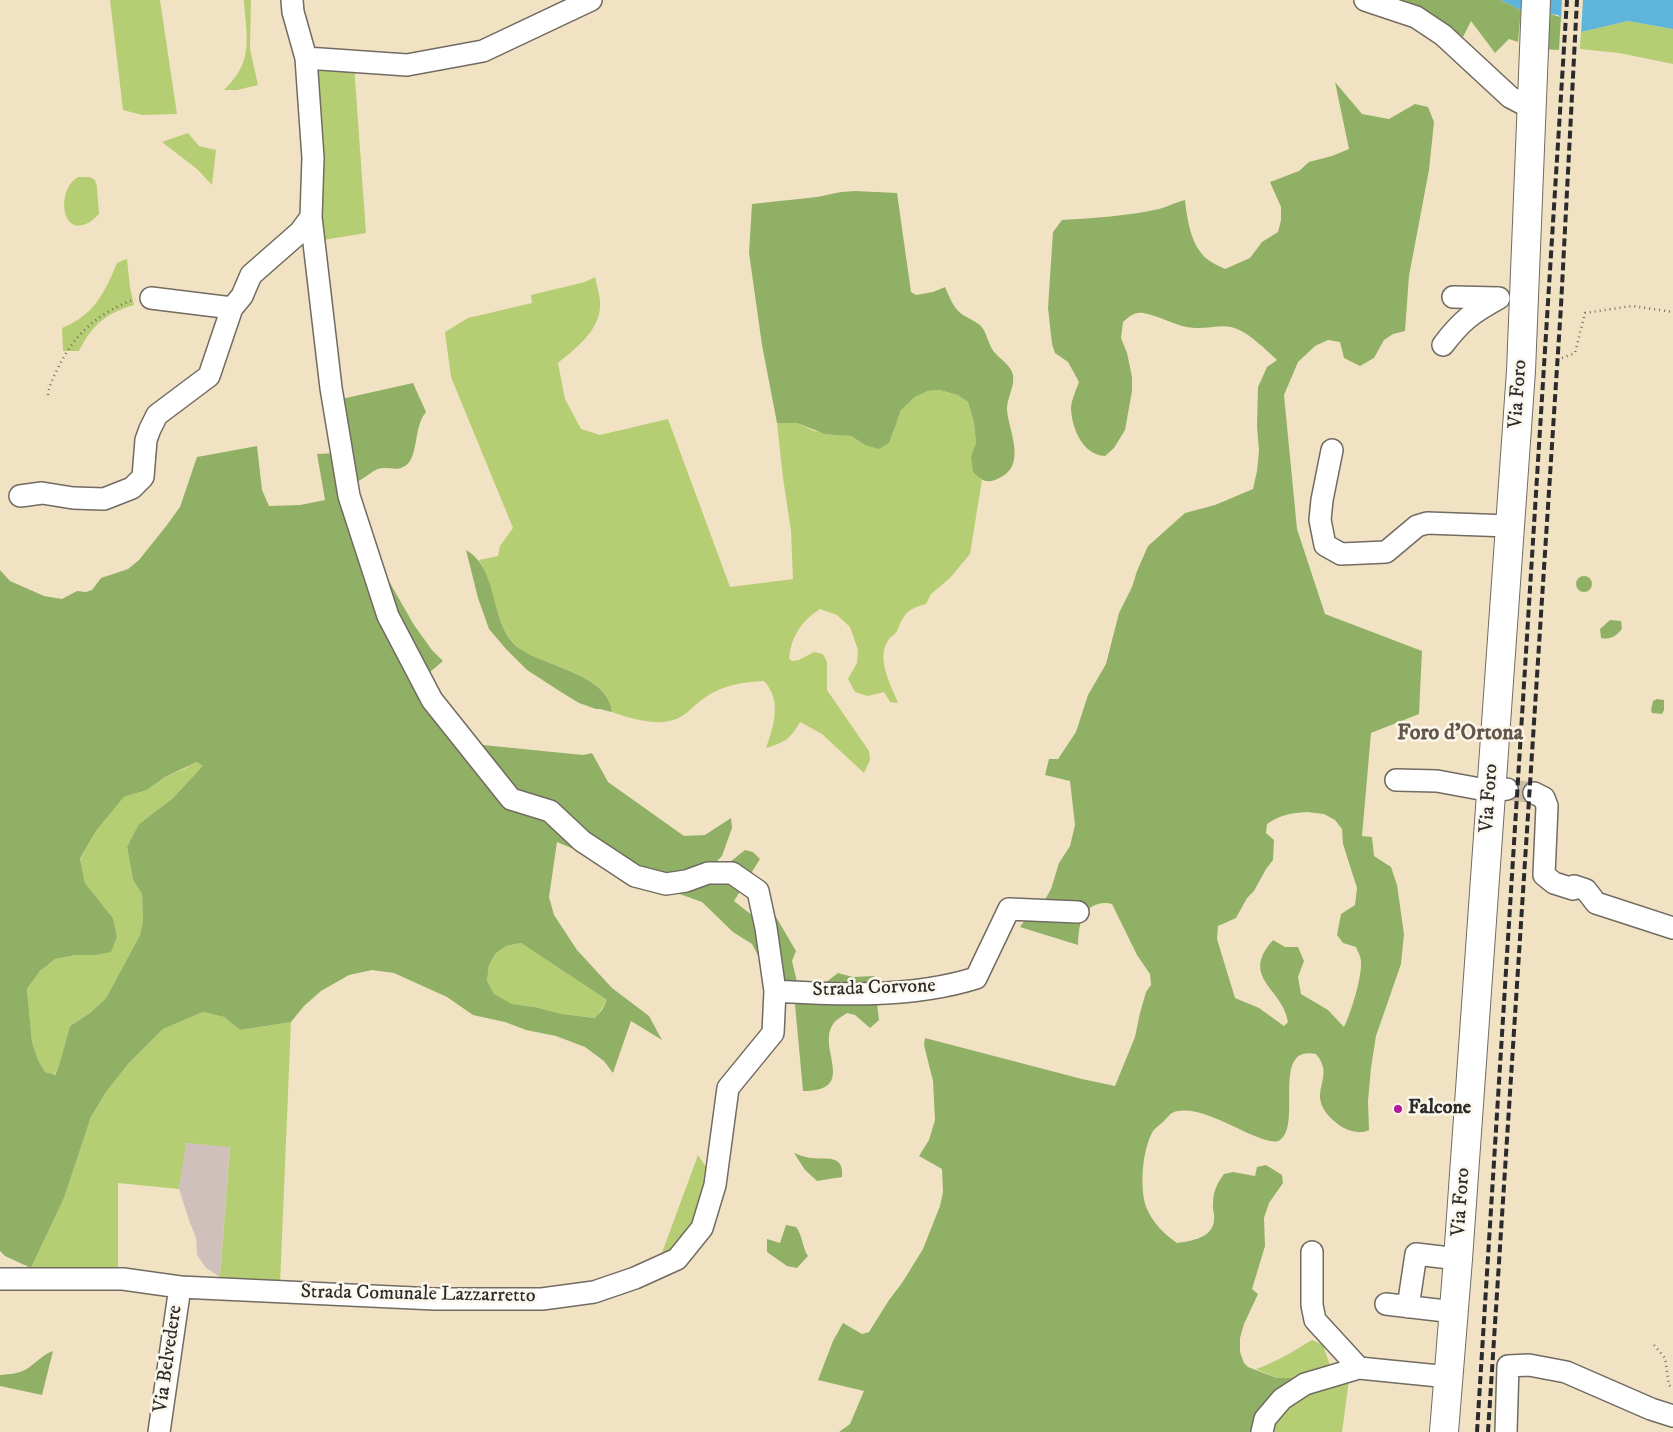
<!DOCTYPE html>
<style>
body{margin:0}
canvas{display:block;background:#f2e2c4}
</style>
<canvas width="1673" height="1432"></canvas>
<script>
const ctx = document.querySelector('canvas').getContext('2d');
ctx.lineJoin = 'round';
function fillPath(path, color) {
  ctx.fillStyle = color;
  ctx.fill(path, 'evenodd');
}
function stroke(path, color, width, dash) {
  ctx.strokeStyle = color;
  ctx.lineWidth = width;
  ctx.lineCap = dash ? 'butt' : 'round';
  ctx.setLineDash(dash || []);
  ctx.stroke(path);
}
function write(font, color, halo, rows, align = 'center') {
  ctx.font = font + ' "IM FELL DW Pica",serif';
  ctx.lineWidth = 5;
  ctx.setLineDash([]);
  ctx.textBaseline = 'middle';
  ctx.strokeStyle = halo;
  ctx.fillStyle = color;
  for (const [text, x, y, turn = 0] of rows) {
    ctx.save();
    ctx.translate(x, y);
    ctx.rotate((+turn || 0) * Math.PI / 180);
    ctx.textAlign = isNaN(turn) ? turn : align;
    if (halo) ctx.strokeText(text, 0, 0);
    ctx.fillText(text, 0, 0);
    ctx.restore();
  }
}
fillPath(new Path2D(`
 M185,1143L230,1146L220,1277L206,1268L197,1255L196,1238L189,1220L179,1189Z`), '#d0c0bc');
fillPath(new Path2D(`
 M110,0H160L177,114L142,115L123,110Z
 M244,0H251L250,49L258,85L237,90H224C255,60 246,38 244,0Z
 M1628,21L1673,29V64L1619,53L1580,49L1581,32Z
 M354,65L366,233L317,241V68Z
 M188,133L199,146L216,150L212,185L197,169L162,142Z
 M78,177H90L95,180L97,187L99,214C95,218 91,222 86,224C60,235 57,188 78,177Z
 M127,259L130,287L134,305C106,313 92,325 79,351H63L62,328C94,315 104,294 117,263Z
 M595,277C597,286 601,298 600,308C598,332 575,349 558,363L565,399L581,429L600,435L668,419L730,587L793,579L791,531L783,478L777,423H797L814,431L851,436L865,445L898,418L901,410L915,397L928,391L939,390L959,395L968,402L974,423L976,443L972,457L973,472L982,480L970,554L950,578L931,594L926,604C907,609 904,614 897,631C895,635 891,636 889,639C875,659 891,684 898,703L890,702L884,692L868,696L855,692L848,679L857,663L858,650L850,627L837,615L820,609C802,620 791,637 789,658L792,661L799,660L814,652L823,654L827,662V690L869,751L870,760L864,773L822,734L800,722C790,739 786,742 766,748C774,726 782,700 764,681C743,682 721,685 703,699C688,710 685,719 664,722C651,724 625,717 612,712C608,671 544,669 518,647C494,627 495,586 479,560L498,556L500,546L513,528L451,377L445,332L468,318L532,303L531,295L585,282Z
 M197,762L204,766L173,798L139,824L133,835L127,847L133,880L142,894L143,920L140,935L106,998L90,1013L70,1026L59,1065L54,1075L45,1072L38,1060L32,1042L27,989L40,971L55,959L76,955H96L111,951L117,937L113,918L85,883L80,860L96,831L124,797L147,790L165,777L184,769Z
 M521,943L607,1000L596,1018L562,1014L535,1007L512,1004L494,995L487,981L489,965L495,954L506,946Z
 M203,1012L224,1017L240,1030L291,1022L280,1285L220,1277L230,1147L186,1143L179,1189L118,1183V1270L31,1268L64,1198L91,1117L106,1092L129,1063L163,1029Z
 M698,1155L710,1173L693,1226L680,1243L659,1261Z
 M1312,1340L1323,1345L1331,1368L1349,1380L1342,1432H1271L1269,1424L1312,1378H1277L1256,1369C1276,1362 1294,1351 1312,1340Z`), '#b6ce73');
fillPath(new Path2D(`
 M1392,0H1501L1521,10L1518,42L1509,39L1495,53L1471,21L1463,37L1440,19Z
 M1546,13L1561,17L1559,50L1537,49Z
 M1335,82L1362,114L1389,119L1415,104L1428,107L1434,122L1429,170L1409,276L1405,331L1393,334L1384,340L1374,358L1360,366L1344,358L1340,342L1328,340L1315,346L1298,362L1284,395L1297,529L1325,614L1422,651L1419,714L1371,733L1362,836L1372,837L1374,856L1391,867L1397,885L1404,934L1401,964L1376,1036L1371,1068L1368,1101L1369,1130C1361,1134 1352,1132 1344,1128C1332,1121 1319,1109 1320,1094C1321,1084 1326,1074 1322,1064C1321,1060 1318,1057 1316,1054C1270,1044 1303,1124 1280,1140C1264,1151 1202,1099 1172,1113C1170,1114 1166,1119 1164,1121C1161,1124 1156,1127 1153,1131C1142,1150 1139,1190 1147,1209C1154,1224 1164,1234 1177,1243C1191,1241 1213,1238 1214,1220C1215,1214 1212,1209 1213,1204C1213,1192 1217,1183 1224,1174L1233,1172L1255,1176L1257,1167L1266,1165L1282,1175L1283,1183L1269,1203L1264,1218L1265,1246L1252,1289L1258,1294L1244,1324L1240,1338V1352L1244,1363L1248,1367L1277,1378H1313L1314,1394L1284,1401L1271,1432H839L850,1424L864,1391L818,1380L833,1341L843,1323L862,1334L869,1332L889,1300L902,1283L923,1249L940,1206L943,1192L942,1169L919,1156L929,1140L935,1120L933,1081L924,1045L925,1038L1082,1079L1115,1086L1135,1037L1140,1013L1146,992L1151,985L1150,974L1137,955L1112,904C1105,902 1099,903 1093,906C1079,914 1079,930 1078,945L1020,927L1030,913L1042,905L1051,889L1059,863L1070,846L1075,825L1070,781L1045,775L1049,759H1058L1076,732L1088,695L1106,664L1119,613L1132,587L1137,571L1148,546L1185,513L1215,505L1253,489L1257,471L1259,451L1257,426L1258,387L1267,367L1277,360C1266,350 1250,334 1237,329C1223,323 1210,329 1195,328C1176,327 1161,316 1143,313C1134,312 1129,317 1123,322L1121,338L1127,353L1132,377V391L1125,430L1114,448L1105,456C1083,455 1072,429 1071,409C1071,401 1076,390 1079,382L1068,362L1055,353L1052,344L1048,308L1053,232L1062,220C1094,218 1127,216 1159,209C1167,207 1176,202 1185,200C1187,219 1191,246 1207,259C1212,263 1219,266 1225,269L1250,258L1262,242L1278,232L1281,220V207L1270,182L1299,171L1309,162L1332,156L1349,149ZM1307,812L1324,814L1335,820L1342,829L1343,844L1357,888L1355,905L1341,914L1337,935L1343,943L1356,947C1358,952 1361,957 1361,962C1362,977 1351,1013 1344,1027L1328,1010L1301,994L1298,977L1304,961L1298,947H1285L1273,940C1239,978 1283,988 1288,1022L1284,1026L1259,1008L1235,998L1217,939L1218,926L1236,918L1247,898L1254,891L1266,869L1273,860L1274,840L1266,833L1267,824C1280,815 1291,813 1307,812Z
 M855,191L897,193L911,292L916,295L933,292L945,287C950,298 953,308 963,315C968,318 975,321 980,325C987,332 988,344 994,352C1000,359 1011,365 1013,375C1015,386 1007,398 1007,409C1008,429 1026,462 1003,476C989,484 984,483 973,472L971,457L976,443L974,423L968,402L958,395L939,390L928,391L915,397L901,410L889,443L879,449L865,445L851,436L825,434L797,423H777L762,345L749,253L752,204L817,197L841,192Z
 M413,383L426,412C413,427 419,458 405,466C396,472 388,466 378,469C372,471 365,478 358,481L346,475L376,573L390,583L414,625L432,650L443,661L424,677L473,744L583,755L592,753L608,782L684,836L705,835L731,818L732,828L722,856L713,865L718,878L730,862L745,850L753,852L760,859L734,901L753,916L776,917L796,951L792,961L798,986L820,987L838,973L853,977L874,976L879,1020L870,1028L855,1015L847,1013C841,1017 835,1020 832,1026C818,1050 858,1091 803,1091L794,994L767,1013L760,959L752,944L733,932L702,902L674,892L557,842L549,897L554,915L577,950L612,988L649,1016L662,1040L631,1021L613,1073L604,1061L585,1047L556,1036L526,1030L505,1022L473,1015L447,997L394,973L372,970L349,975L321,991L304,1006L291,1022L240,1030L224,1017L203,1012L163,1029L129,1063L106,1092L91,1117L64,1198L31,1268L5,1256L0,1251V570L10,581L44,596L62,599L77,591L86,592L92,590L101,578L128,569L139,560L167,525L180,507L197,457L257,446L262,490L269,506L300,505L325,500L317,454L337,453V400ZM197,762L203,766L173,798L139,824L133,835L127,847L133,880L142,894L143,920L140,935L106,998L90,1013L70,1026L59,1065L55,1075L45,1072L38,1060L32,1042L27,989L40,971L55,959L76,955H96L111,952L117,937L113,918L85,883L80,859L96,831L124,797L147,790L165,777ZM521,943L607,1000L602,1010L595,1018L562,1014L535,1007L512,1004L494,994L487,981L489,965L495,954L506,946Z
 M466,550C500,569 488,624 519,648C546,668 608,673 612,712L600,709H596L579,703L561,692L527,670L506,649L489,629L478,598Z
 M1576 584a8 8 0 1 1 16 0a8 8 0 1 1-16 0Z
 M1610,620L1621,621L1622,629C1616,636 1611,640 1601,638L1600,629Z
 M1657,699L1664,700V710L1662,714L1652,713L1651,710L1653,701Z
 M794,1153C799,1155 805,1157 810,1158C826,1160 844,1153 842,1177L817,1181L805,1170Z
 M786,1225L796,1227C803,1236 802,1247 808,1256L797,1268L787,1266L767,1252V1239L780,1243Z
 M53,1351L42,1395L0,1386V1375C9,1374 17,1374 25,1370C35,1364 42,1355 53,1351Z`), '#90b165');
fillPath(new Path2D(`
 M1501,0H1673V29L1628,21L1581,32L1558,15L1521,10Z`), '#5eb4db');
fillPath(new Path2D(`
 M1562,0H1583L1581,34L1561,20Z`), '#f2e2c4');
stroke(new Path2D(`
 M1507,789L1534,793`), '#cabda5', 21, [21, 11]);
const minor = new Path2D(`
 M1365,0L1416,17L1443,35L1510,97L1533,109
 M306,58L407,65L483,51L591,0
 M1453,297L1498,298
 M151,298L232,308
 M1443,345C1462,320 1472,313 1499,298
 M1332,450L1322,500L1320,520L1325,545L1341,554L1386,552L1417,526L1427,523L1509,526
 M20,496L42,493L73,498L104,499L132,488L143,477L146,440L150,429L157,415L209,376L232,308L242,296L251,275L300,232L311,217L313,158L306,58L293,12L292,0
 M1396,780L1437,781L1491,791L1507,789
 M1534,793L1544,798L1547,806L1544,875L1554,883L1573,889L1574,886L1586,890L1596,903L1673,928
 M775,991C841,995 912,998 976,978L1009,909L1078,912
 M1312,1252V1305L1315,1320L1359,1368
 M0,1279H123L180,1287L435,1299H542L594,1292L635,1278L677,1259L702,1228L715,1185L728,1088L773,1033L775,991L766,928L758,891L732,873H708L686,881L666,884L635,876L582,841L550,811L511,799L432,700L388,616L349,496L331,388L311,217
 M1386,1304L1454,1312
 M1408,1307L1416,1254L1458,1259
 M159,1432L180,1287
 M1262,1432L1265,1419L1282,1399L1305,1384L1359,1368L1449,1377
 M1506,1432L1508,1366L1529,1365L1566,1372L1651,1409L1673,1416`);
const major = new Path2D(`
 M1444,1432L1458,1259L1521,371L1536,0`);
stroke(minor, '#716b61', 24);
stroke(major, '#716b61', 30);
stroke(new Path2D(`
 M1562,358L1575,353L1585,313L1632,306L1673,312
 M48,395C49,386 53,378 57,370C74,334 98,313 135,299
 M1654,1345L1665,1358L1669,1385L1673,1389`), '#716b61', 2.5, [1, 4]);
stroke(minor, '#fff', 21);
stroke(major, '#fff', 28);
stroke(new Path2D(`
 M1477,1432L1567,0
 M1488,1432L1561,306L1577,0`), '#2b2b2b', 4, [8, 4]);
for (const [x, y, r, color] of [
 [1398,1109,5,"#b5179e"]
]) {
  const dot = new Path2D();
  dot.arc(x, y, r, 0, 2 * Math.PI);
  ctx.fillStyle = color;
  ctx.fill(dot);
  stroke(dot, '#fbf7ec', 2);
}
write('20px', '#2b2b2b', '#fbf7ec', [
 ["Via Foro",1519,394,-86],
 ["Via Foro",1490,798,-86],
 ["Strada Corvone",874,989,-2],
 ["Via Foro",1462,1202,-86],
 ["Strada Comunale Lazzarretto",418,1295,1],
 ["Via Belvedere",169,1359,-82]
]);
write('bold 20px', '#2b2b2b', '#fbf7ec', [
 ["Falcone",1408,1109]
], 'left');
write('bold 22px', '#635547', '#fbf7ec', [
 ["Foro d'Ortona",1460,734]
]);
</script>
